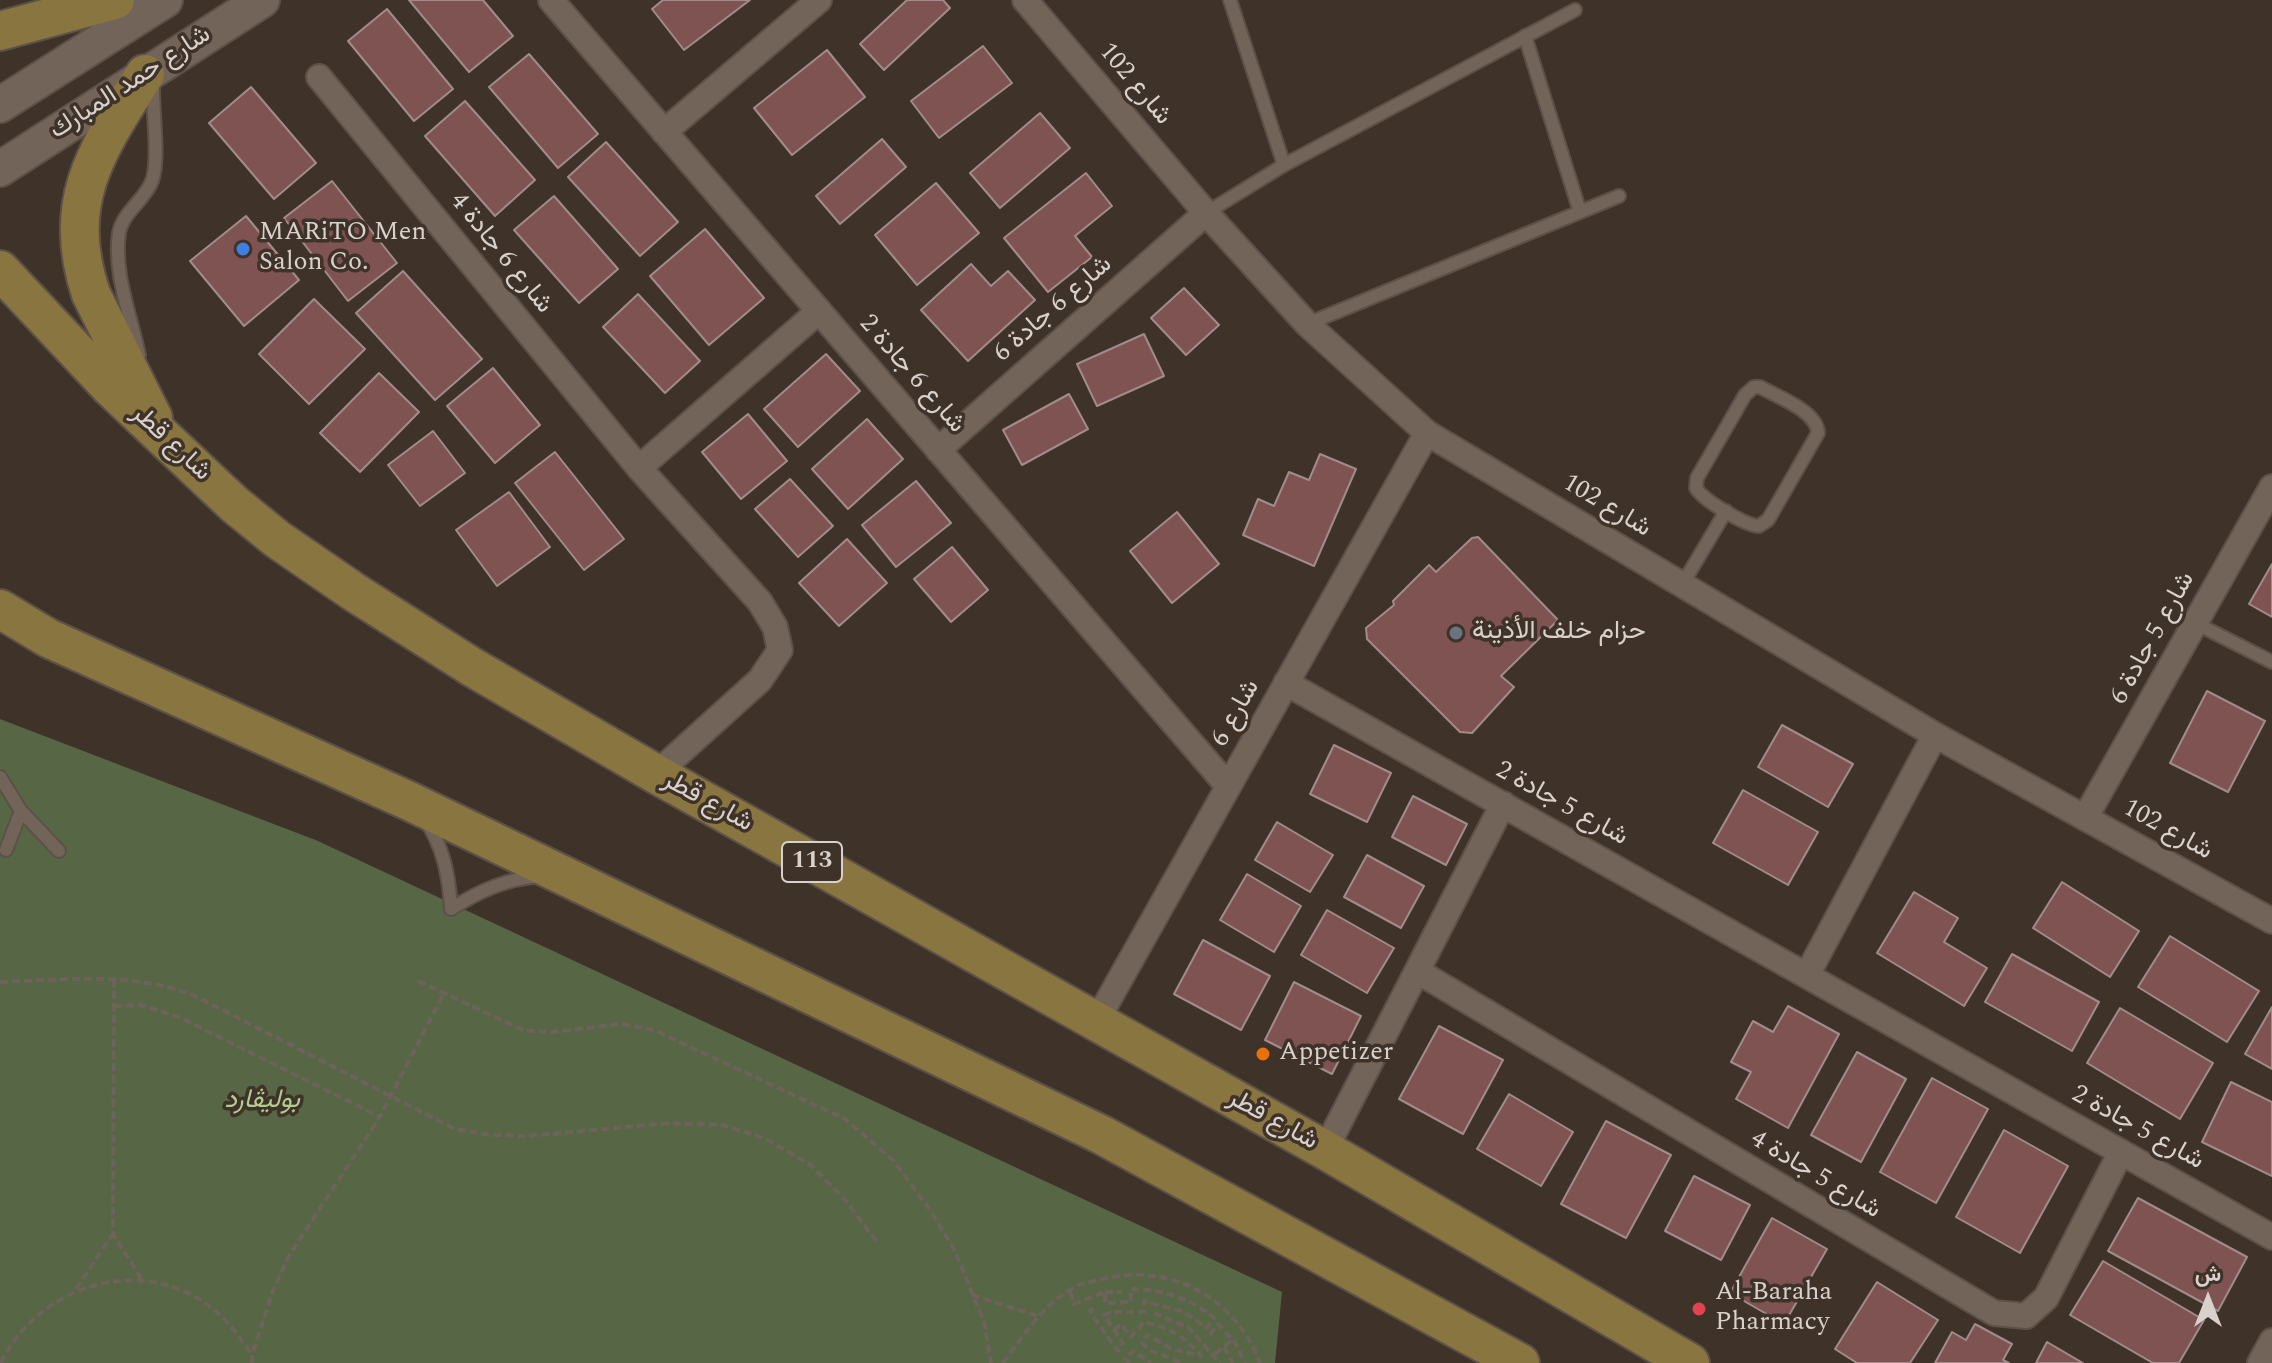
<!DOCTYPE html>
<meta charset="utf-8">
<style>
body{margin:0}
#map{position:relative;width:2272px;height:1363px;overflow:hidden;background:#3f3229;font-family:Spectral,Vazirmatn,serif}
canvas{display:block}
.north{position:absolute;left:2168px;top:1259px;width:80px;height:80px;-webkit-text-stroke:6px #3f3229;paint-order:stroke;rotate:0deg;font-size:22px;font-weight:700;line-height:32px;text-align:center;color:#d9d1cb}
.north::after{content:'';display:block;margin:auto;width:28px;height:36px;background:#d9d1cb;clip-path:polygon(50% 0,100% 100%,50% 72%,0 100%)}
</style>
<div id="map">
<canvas width="2272" height="1363"></canvas>
<div class="north">ش</div>
</div>
<script>
const ctx = document.querySelector('canvas').getContext('2d');
ctx.lineJoin = 'round';
function fillPath(path, color) {
  ctx.fillStyle = color;
  ctx.fill(path, 'evenodd');
}
function stroke(path, color, width, dash) {
  ctx.strokeStyle = color;
  ctx.lineWidth = width;
  ctx.lineCap = dash ? 'butt' : 'round';
  ctx.setLineDash(dash || []);
  ctx.stroke(path);
}
function write(font, color, halo, rows, align = 'center') {
  ctx.font = font + ' Spectral,Vazirmatn,serif';
  ctx.lineWidth = 7;
  ctx.setLineDash([]);
  ctx.textBaseline = 'middle';
  ctx.strokeStyle = halo;
  ctx.fillStyle = color;
  for (const [text, x, y, turn = 0] of rows) {
    ctx.save();
    ctx.translate(x, y);
    ctx.rotate((+turn || 0) * Math.PI / 180);
    ctx.textAlign = isNaN(turn) ? turn : align;
    if (halo) ctx.strokeText(text, 0, 0);
    ctx.fillText(text, 0, 0);
    ctx.restore();
  }
}
fillPath(new Path2D(`
 M0,719L318,841L1282,1292L1275,1363H0Z`), '#576644');
const building = new Path2D(`
 M409,0H483L513,36L469,72Z
 M663,0H750L684,50L652,9Z
 M907,0H943L950,8L884,70L860,44Z
 M387,9L453,89L414,121L348,41Z
 M983,46L1012,83L939,138L911,101Z
 M827,50L865,97L792,155L754,108Z
 M529,54L598,134L558,168L489,87Z
 M251,87L316,163L274,199L209,123Z
 M465,101L535,180L495,216L425,136Z
 M1040,113L1070,148L1000,208L970,173Z
 M882,139L906,167L840,224L816,196Z
 M606,142L678,222L640,256L568,177Z
 M1086,173L1112,206L1075,236L1092,257L1048,292L1004,238Z
 M332,181L397,263L348,301L284,218Z
 M936,183L979,233L917,285L875,235Z
 M554,196L618,269L579,303L514,230Z
 M246,216L299,280L244,326L190,261Z
 M705,229L764,298L709,345L650,276Z
 M971,264L991,286L1008,271L1035,300L968,361L921,310Z
 M403,271L482,359L435,400L356,313Z
 M1184,288L1219,325L1186,355L1151,318Z
 M638,294L700,361L665,393L603,327Z
 M314,299L365,349L309,404L259,354Z
 M1144,334L1164,376L1097,406L1077,364Z
 M826,354L860,391L798,447L764,409Z
 M493,368L540,425L495,463L447,406Z
 M379,373L419,412L360,472L320,433Z
 M1069,394L1088,429L1022,465L1003,430Z
 M748,414L787,461L741,499L702,452Z
 M867,419L903,459L848,509L812,469Z
 M433,431L465,473L420,506L388,465Z
 M555,452L624,539L584,570L515,483Z
 M1320,454L1356,469L1314,566L1243,535L1258,499L1274,506L1289,472L1309,480Z
 M790,479L833,526L798,557L755,509Z
 M916,481L951,523L896,567L862,525Z
 M509,492L550,547L497,586L456,530Z
 M1177,512L1219,564L1172,603L1130,551Z
 M1478,537L1558,620L1501,676L1514,687L1472,733L1460,732L1367,639L1366,628L1394,605L1393,601L1429,565L1436,572L1472,538Z
 M847,539L887,583L839,626L799,583Z
 M952,547L988,590L951,622L914,579Z
 M2272,564V617L2249,604Z
 M2207,691L2265,721L2228,792L2170,763Z
 M1782,725L1853,764L1828,807L1758,767Z
 M1334,745L1391,773L1367,822L1310,794Z
 M1743,790L1818,832L1788,885L1713,843Z
 M1413,796L1467,824L1446,865L1392,837Z
 M1277,822L1333,855L1310,892L1255,860Z
 M1367,855L1424,886L1401,928L1344,897Z
 M1247,874L1301,906L1274,952L1220,920Z
 M2062,882L2139,931L2110,977L2033,928Z
 M1914,892L1958,918L1944,942L1987,968L1964,1006L1877,953Z
 M1327,910L1394,948L1367,993L1301,955Z
 M2170,936L2259,991L2227,1042L2138,987Z
 M1203,940L1270,976L1241,1030L1174,994Z
 M2012,954L2099,1002L2072,1051L1985,1002Z
 M1294,982L1361,1016L1332,1074L1265,1040Z
 M1788,1006L1839,1034L1788,1128L1736,1099L1751,1072L1731,1062L1753,1021L1773,1032Z
 M2272,1007V1069L2245,1054Z
 M2120,1008L2213,1063L2180,1119L2087,1063Z
 M1439,1026L1503,1060L1463,1134L1399,1099Z
 M1857,1052L1906,1079L1861,1162L1811,1135Z
 M1932,1078L1988,1109L1936,1203L1880,1172Z
 M2231,1082L2272,1102V1176L2202,1142Z
 M1509,1094L1573,1132L1541,1186L1477,1149Z
 M1606,1121L1671,1155L1626,1238L1561,1204Z
 M2004,1130L2068,1166L2020,1253L1956,1217Z
 M1694,1176L1750,1205L1721,1260L1665,1231Z
 M2138,1198L2247,1257L2218,1311L2108,1251Z
 M1772,1218L1827,1249L1784,1324L1730,1293Z
 M2103,1261L2204,1320L2179,1363H2153L2070,1315Z
 M1877,1282L1938,1320L1910,1363H1857L1835,1349Z
 M1975,1324L2012,1344L2003,1360L2009,1363H1935L1952,1332L1966,1340Z
 M2047,1342L2083,1363H2036Z`);
fillPath(building, '#7e5352');
stroke(building, '#a18c8b', 2);
const lane = new Path2D(`
 M1230,0L1284,165
 M1525,36L1580,212
 M1206,213L1284,165L1575,10
 M1307,324L1619,196
 M139,355C131,316 113,273 119,233C122,213 145,200 152,181C160,159 152,109 153,82
 M1754,387H1760C1778,397 1817,411 1818,433L1768,520L1759,526C1744,525 1703,500 1696,488L1697,478L1745,395Z
 M1682,585L1726,511
 M2195,623L2272,662
 M0,777L21,811L59,851
 M425,820C444,847 449,877 451,909C479,891 506,879 540,876
 M6,850L21,811`);
const street = new Path2D(`
 M551,0L1228,786
 M1025,0L1206,213L1307,324L1427,433L1935,735L2272,921
 M319,77L639,468L760,602L775,627L780,650L760,680L656,774
 M664,132L819,0
 M938,450L1206,213
 M639,468L819,311
 M1286,683L2272,1237
 M2085,818L2272,487
 M1417,971L1994,1313L2026,1316L2046,1298L2121,1152
 M1807,975L1935,735
 M1096,1022L1427,433
 M1325,1150L1503,804
 M2260,1363L2272,1341`);
const secondary = new Path2D(`
 M0,105L165,0
 M0,169L262,0`);
const primary = new Path2D(`
 M0,31L115,0
 M145,74C97,150 60,201 91,294L153,418
 M0,270L111,388L234,504L277,539L354,592L472,667L656,774L1325,1150L1690,1363
 M0,609L48,638L409,801L1102,1135L1520,1363`);
stroke(lane, '#5c5149', 16);
stroke(street, '#5c5149', 28);
stroke(secondary, '#5c5149', 38);
stroke(primary, '#5c5149', 42);
stroke(new Path2D(`
 M114,979L113,1234L142,1280
 M418,981L525,1031L554,1032L621,1024L654,1030L845,1119L894,1161L930,1210L954,1249L984,1322L991,1363
 M0,982C66,980 132,971 195,996L455,1129L491,1135L529,1136L668,1123L723,1125L766,1139L811,1165L846,1201L876,1241
 M114,1006L141,1005L181,1018L380,1117
 M76,1289L113,1234
 M1070,1292L1074,1304L1105,1292V1303L1131,1302V1289C1162,1289 1190,1298 1214,1318L1207,1328L1184,1312L1144,1301V1312H1111L1104,1315L1123,1343L1118,1351L1093,1316L1090,1310L1097,1307
 M1105,1292H1122
 M972,1295L1038,1316
 M1154,1313L1189,1328L1220,1363
 M1114,1330L1121,1324L1131,1337L1144,1322C1168,1327 1186,1337 1201,1356L1172,1349L1147,1335L1142,1343L1152,1351L1182,1363
 M1210,1335L1218,1324L1236,1344L1245,1363
 M1224,1347L1233,1363
 M1215,1354L1232,1340
 M1,1363C37,1287 137,1254 208,1305C227,1319 239,1336 252,1355
 M252,1363V1355L274,1288L290,1254L380,1117L444,993
 M1003,1363C1024,1335 1046,1300 1079,1285C1087,1282 1096,1281 1103,1279C1170,1262 1236,1298 1260,1363
 M1130,1363L1125,1359L1133,1351L1151,1363`), '#6e635b', 4, [8, 4]);
stroke(lane, '#73645a', 12);
stroke(street, '#73645a', 24);
stroke(secondary, '#73645a', 34);
stroke(primary, '#89753f', 38);
for (const [x, y, r, color] of [
 [243,249,8,"#3f7fe0"],
 [1456,633,8,"#6b7280"],
 [1263,1054,8,"#e8710a"],
 [1699,1309,8,"#e0444e"]
]) {
  const dot = new Path2D();
  dot.arc(x, y, r, 0, 2 * Math.PI);
  ctx.fillStyle = color;
  ctx.fill(dot);
  stroke(dot, '#3f3229', 3);
}
for (const [x, y, w] of [
 [812,862,60]
]) {
  const box = new Path2D();
  box.roundRect(x - w / 2, y - 20, w, 40, 6);
  ctx.fillStyle = '#3f3229';
  ctx.fill(box);
  stroke(box, '#d9d1cb', 2);
}
write('bold 24px', '#d9d1cb', null, [
 ["113",812,862]
]);
write('26px', '#d9d1cb', '#3f3229', [
 ["شارع حمد المبارك",131,84,-33],
 ["شارع 102",1134,85,50],
 ["شارع 6 جادة 4",500,254,51],
 ["شارع 6 جادة 6",1054,310,-41],
 ["شارع 6 جادة 2",911,375,49],
 ["شارع قطر",170,444,43],
 ["شارع 102",1606,507,31],
 ["شارع 5 جادة 6",2154,639,-61],
 ["شارع 6",1237,714,-61],
 ["شارع قطر",707,803,29],
 ["شارع 5 جادة 2",1561,805,29],
 ["شارع 102",2167,831,29],
 ["شارع قطر",1272,1121,29],
 ["شارع 5 جادة 2",2137,1129,29],
 ["شارع 5 جادة 4",1815,1176,31]
]);
write('26px', '#d9d1cb', '#3f3229', [
 ["MARiTO Men",259,234],
 ["Salon Co.",259,264],
 ["حزام خلف الأذينة",1472,633],
 ["Appetizer",1279,1054],
 ["Al-Baraha",1715,1294],
 ["Pharmacy",1715,1324]
], 'left');
write('italic 26px', '#b1cd8f', '#3f3229', [
 ["بوليڤارد",262,1102]
]);
</script>
